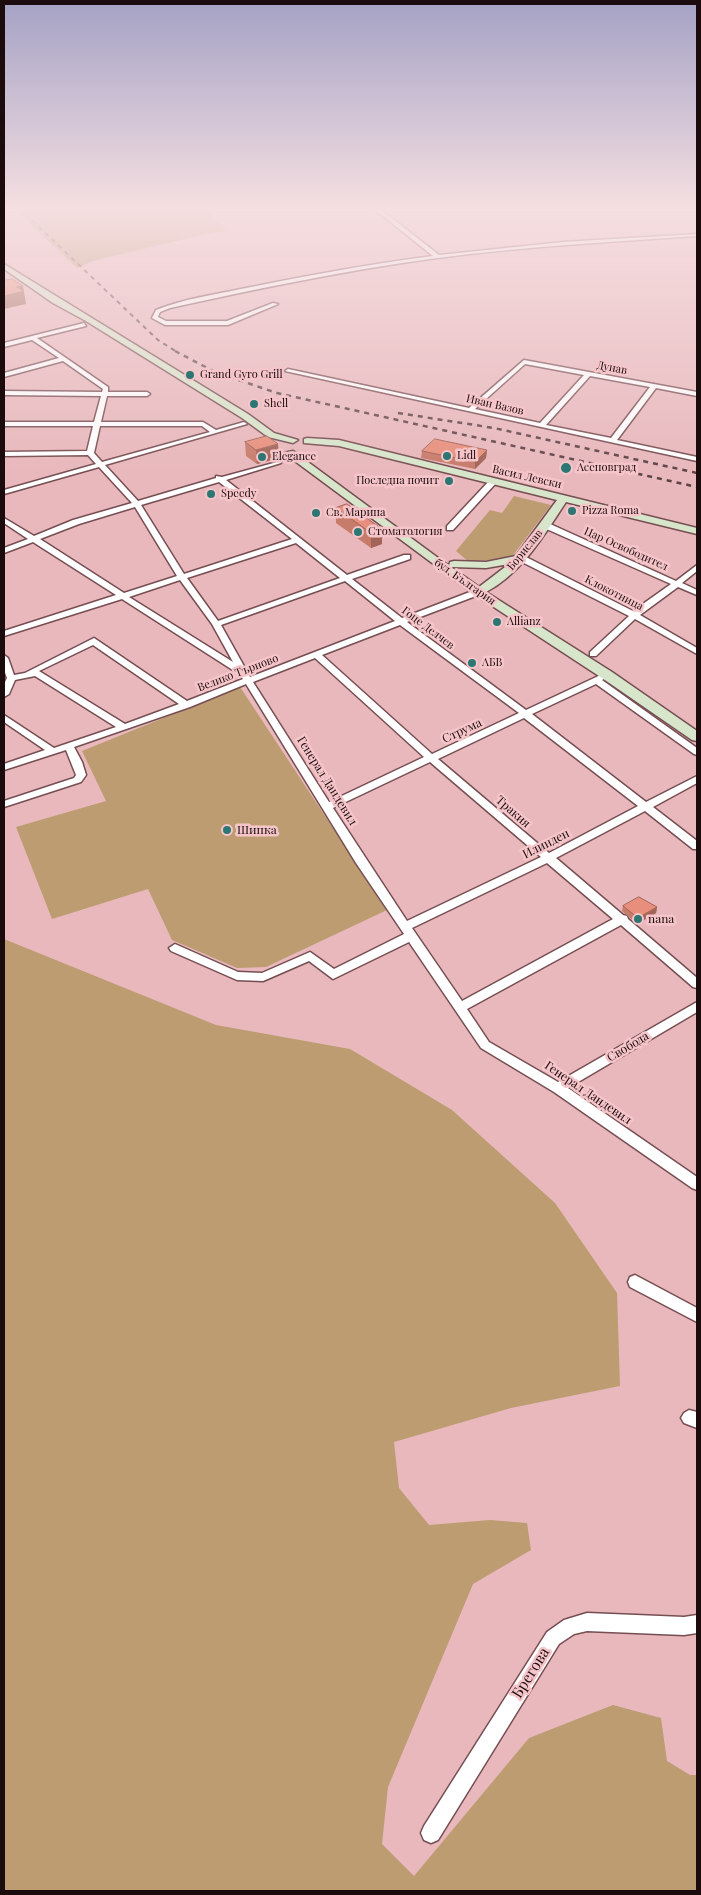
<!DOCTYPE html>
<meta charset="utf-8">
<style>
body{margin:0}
#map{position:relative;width:701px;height:1895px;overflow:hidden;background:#e8b8bc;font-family:"Playfair Display",serif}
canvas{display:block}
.frame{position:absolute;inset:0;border:5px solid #1b0b0d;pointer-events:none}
</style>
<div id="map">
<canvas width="701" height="1895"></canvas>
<div class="frame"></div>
</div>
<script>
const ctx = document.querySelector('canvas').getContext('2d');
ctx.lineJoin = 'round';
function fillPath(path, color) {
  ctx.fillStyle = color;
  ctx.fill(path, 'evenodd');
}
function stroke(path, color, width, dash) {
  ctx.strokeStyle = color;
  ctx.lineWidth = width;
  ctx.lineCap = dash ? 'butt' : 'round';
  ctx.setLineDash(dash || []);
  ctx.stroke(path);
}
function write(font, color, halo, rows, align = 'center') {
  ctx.font = font + ' "Playfair Display",serif';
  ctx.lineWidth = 5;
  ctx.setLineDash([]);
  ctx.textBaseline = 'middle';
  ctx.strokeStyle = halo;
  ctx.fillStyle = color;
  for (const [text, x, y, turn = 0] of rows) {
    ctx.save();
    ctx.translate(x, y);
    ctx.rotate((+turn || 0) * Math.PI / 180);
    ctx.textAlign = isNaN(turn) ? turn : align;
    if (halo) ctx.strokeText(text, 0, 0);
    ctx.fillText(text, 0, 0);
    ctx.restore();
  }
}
fillPath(new Path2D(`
 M13,208H204L226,231L205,234L93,261L77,268Z
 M514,496L551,505L511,558L469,562L456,551L490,510L502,513Z
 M240,687L387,910L266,967L237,968L172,940L148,889L52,919L16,827L106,801L82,751Z
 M4,939L216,1025L350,1049L452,1110L555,1203L617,1293L620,1386L511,1408L394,1442L399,1488L429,1525L490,1520L527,1523L531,1550L473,1584L388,1787L382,1844L414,1876L529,1738L613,1705L661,1718L667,1761L690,1775H697V1891H4Z`), '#bd9c72');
const street = new Path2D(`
 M373,208H379L439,255L563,242L697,234V236C608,242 519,247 430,259C342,271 256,289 170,308L160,312L158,317L166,321H227L273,303L278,304L228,325H165L152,318L156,310C183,299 213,295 241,289C305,276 369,264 433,256Z
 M84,323L86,326L37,338L108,387V392H147L150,394L147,396H107L101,422H203L216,430L244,422L247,424L105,465L138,501L216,478V476L222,477L281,461V463L226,480L347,575L404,555H410V559L352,579L402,618L475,590H481V594L407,622L526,710L607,672L611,675L602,680L697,748V755L694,754L596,684L532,714L646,802L697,776V783L653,807L697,841V849H693L645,811L556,858L623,915L627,916L628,919L697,978V988L693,987L621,925L467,1009L489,1042L558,1082L697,1002V1012L568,1088L697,1177V1190L692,1188L554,1092L481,1048L409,942L333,979L309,961L263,981L237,980L171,951L169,948L175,944L238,972L262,973L310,952L334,969L404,934L356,863L246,684L190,707L74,747L82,762L86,775L81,782L4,807V801L74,778L76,775L66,750L4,770V764L45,750L4,722V715L54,748L116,727L35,676L15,680L9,694L4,697V684L7,678L4,670V655L8,658L14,675L25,673L94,638L187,701L243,679L239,674L122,599L4,636V631L116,595L33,542L4,553V548L28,539L4,523V518L34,536L73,520L132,503L99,467L4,494V490L96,464L88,455L4,456V452L87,451L93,426H4V422H94L101,396L4,395V391L102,392L103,389L63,361L4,377V373L59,358L32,340L4,347V343ZM100,426H202L210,432L102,462L94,453ZM219,482L292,539L184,574L141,505ZM135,507L177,576L124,593L40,539L79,524ZM296,543L340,578L218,621L187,578ZM180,580L212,624L233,662L129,597ZM345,581L395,621L250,677L221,625ZM400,625L519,713L432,754L322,655ZM93,645L179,704L125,724L39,671ZM315,658L424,757L329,802L253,682ZM524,718L638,806L549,853L438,759ZM430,762L541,857L407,921L333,808ZM547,863L613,919L462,1001L412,928Z
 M524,360L697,392V396L656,388L617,440L697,457V461L285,371L288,369L469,408ZM525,364L584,375L540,423L475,409ZM590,376L650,387L611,438L546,425Z
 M490,480L497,482L453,530H447V526Z
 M542,523H548L676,581L697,565V571L682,583L697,590V595L678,587L640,615L697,648V654L635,619L596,656H590V652L629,616L516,559V555H522L633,611L671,584L542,527Z
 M635,1275L697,1308V1322L630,1287L628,1282L630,1277Z
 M689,1410L697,1412V1428L684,1423L681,1418L684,1413Z
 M587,1613L684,1617L697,1615V1633L684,1635L587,1631L574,1634L559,1644L438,1840L431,1843L424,1840L421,1833L424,1826L547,1632L564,1620Z`);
const secondary = new Path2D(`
 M4,264L248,414L274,433L298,440L293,443L268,437L242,418L86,321L53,303L4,269Z
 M307,438L339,440L697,528V534L566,502C544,535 522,573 486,592L612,672L697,731V741L692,740L602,678L474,594L284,453L293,451L449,566L450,562L454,561L486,562L516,556L557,500L339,446L304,443V439ZM509,564L479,587L451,567L486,568Z`);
stroke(street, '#764e52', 3);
stroke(secondary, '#764e52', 3);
fillPath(street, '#fff');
fillPath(secondary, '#d7e6cb');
stroke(new Path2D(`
 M19,208L158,340L177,352`), '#5d4346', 2, [4.5, 4.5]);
stroke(new Path2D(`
 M175,351L215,372L277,393L697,487
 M398,413L494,428L697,473`), '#5d4346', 2.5, [5, 5]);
fillPath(new Path2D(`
 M245,442L279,458L257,464L246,456Z
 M487,450L486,458L475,469L421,458L422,451Z
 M336,508L382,529V544L371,548L336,523Z
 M623,906L657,907L656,913L637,924L622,911Z`), '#c77b6b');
fillPath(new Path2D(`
 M23,286L26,304L4,309V296L17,287Z
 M278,444L279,458L257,464L256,450Z
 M487,450L486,458L475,469V462Z
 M382,529V544L371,548V533Z
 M657,907L656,913L637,924L638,918Z`), '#a26457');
const building = new Path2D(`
 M4,279L6,280L12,279L23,286L17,287L24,291L4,296Z
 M267,436L278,444L256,450L245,442Z
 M435,439L487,450L475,462L422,451Z
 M347,504L382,529L371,533L336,508Z
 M639,897L657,907L638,918L623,906Z`);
fillPath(building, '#e78f7c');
stroke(building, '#a26457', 1);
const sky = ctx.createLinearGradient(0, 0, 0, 474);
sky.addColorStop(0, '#a5a2c5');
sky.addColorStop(0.44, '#f5dfe1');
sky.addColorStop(1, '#f5dfe100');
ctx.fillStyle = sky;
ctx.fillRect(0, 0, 701, 474);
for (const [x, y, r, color] of [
 [190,375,5,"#2c7674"],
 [254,404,5,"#2c7674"],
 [447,456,5,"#2c7674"],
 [262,457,5,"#2c7674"],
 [566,468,6,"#2c7674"],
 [449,481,5,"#2c7674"],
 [211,494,5,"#2c7674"],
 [572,511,5,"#2c7674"],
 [316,513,5,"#2c7674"],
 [358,532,5,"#2c7674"],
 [497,622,5,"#2c7674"],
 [472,663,5,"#2c7674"],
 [227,830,5,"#2c7674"],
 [638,919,5,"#2c7674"]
]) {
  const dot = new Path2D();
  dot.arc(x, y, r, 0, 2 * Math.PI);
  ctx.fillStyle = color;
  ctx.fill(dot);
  stroke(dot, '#f5c5c9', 2);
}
write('11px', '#1b0b0d', '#f5c5c9', [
 ["Дунав",612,368,11],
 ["Иван Вазов",495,405,13],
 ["Васил Левски",527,477,13],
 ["Цар Освободител",626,549,24],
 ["Борислав",525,550,-51],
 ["бул. България",465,582,35],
 ["Клокотница",614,593,27],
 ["Гоце Делчев",428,628,37],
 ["Велико Търново",238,673,-21]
]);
write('11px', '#1b0b0d', '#f5c5c9', [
 ["Grand Gyro Grill",200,375],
 ["Shell",264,404],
 ["Lidl",457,456],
 ["Elegance",272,457],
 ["Асеновград",577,468],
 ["Последна почит",439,481,"right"],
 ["Speedy",221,494],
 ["Pizza Roma",582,511],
 ["Св. Марина",326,513],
 ["Стоматология",368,532],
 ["Allianz",507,622],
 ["АБВ",482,663]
], 'left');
write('12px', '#1b0b0d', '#f5c5c9', [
 ["Струма",462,731,-25],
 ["Генерал Дандевил",327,781,58],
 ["Тракия",513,812,41],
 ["Илинден",546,844,-27],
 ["Свобода",628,1047,-31],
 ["Генерал Дандевил",588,1093,34]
]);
write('12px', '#1b0b0d', '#f5c5c9', [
 ["Шипка",237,830],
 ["nana",648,919]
], 'left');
write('15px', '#1b0b0d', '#f5c5c9', [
 ["Брегова",531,1673,-58]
]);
</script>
